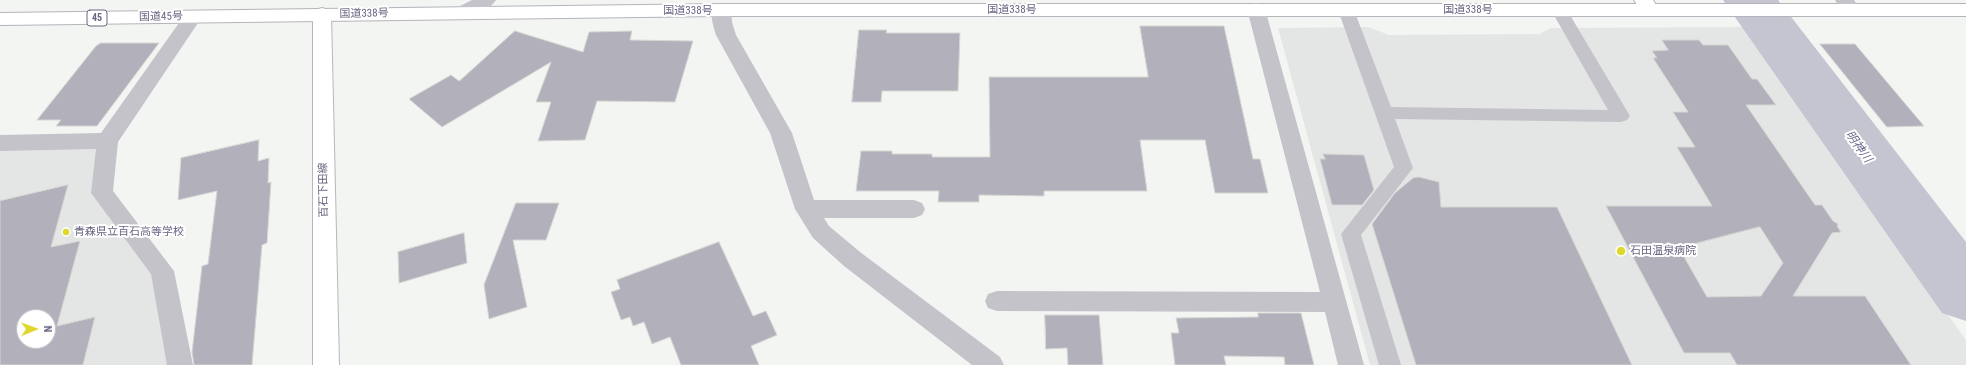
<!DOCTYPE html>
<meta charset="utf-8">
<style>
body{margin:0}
#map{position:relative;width:1966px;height:365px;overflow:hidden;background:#f3f5f2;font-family:"Roboto Condensed",sans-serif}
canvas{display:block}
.north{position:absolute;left:16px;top:309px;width:40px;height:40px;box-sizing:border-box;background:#fff;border:1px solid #c3c1cd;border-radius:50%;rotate:89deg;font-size:11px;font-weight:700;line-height:16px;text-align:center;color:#6a6582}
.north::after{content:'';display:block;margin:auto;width:14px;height:18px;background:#ddd82a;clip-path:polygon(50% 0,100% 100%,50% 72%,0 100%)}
</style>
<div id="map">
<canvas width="1966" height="365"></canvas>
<div class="north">N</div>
</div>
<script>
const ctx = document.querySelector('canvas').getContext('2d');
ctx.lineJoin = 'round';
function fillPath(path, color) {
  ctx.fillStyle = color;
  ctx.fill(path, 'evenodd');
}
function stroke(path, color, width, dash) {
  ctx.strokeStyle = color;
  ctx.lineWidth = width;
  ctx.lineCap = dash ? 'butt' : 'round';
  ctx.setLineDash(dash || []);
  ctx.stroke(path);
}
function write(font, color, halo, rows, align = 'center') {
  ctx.font = font + ' "Roboto Condensed","Noto Sans JP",sans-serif';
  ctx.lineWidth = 4;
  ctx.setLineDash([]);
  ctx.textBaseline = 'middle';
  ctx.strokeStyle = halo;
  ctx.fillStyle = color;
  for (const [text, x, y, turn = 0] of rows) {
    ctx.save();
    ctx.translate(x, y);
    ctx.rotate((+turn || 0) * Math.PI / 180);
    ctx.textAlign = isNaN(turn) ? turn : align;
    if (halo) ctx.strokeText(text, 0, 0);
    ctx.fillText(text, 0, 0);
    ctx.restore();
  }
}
fillPath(new Path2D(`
 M1368,27L1389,35L1539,34L1551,28L1743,27L1966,340V365H1370L1278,28Z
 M107,141L103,193L162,271L180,365H0V143ZM24,317H48V341H24Z`), '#e4e6e5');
fillPath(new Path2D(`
 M1723,0H1778L1966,242V321L1942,313Z`), '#c5c5d1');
const building = new Path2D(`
 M1140,26H1224L1253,159H1260L1268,193H1215L1205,140H1140L1147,191H1044V196L979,195V202H938L939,191H856L861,151H892V154H932V157H990L989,77H1148Z
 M859,30H887L886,33H960L958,91H882L881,102H852Z
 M515,31L583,52L589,32L632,31L630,40L693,41L675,102L597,101L585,140L538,141L551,102H536L551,62L442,127L409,99L451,75L459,81Z
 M1662,40H1699L1703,45H1728L1752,79H1757L1776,105H1746L1815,205H1822L1833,221L1838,224L1837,226L1841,232L1832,233L1793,296H1865L1911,365H1737L1730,353H1684L1606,206H1712L1677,147H1695L1673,112H1688L1653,58H1657L1652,51L1668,50ZM1760,227L1783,263L1761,296L1707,297L1679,248Z
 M101,43H159L97,126H56L61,120H37L96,46Z
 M1820,44H1855L1924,126L1887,127Z
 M259,140L258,161L269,158L268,183L271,182L267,243L262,245L252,365H194L192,352L202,266L208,264L217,191L178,200L181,158Z
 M1323,154L1364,155L1374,190L1362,205H1332L1320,159H1325Z
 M1419,177L1439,182L1441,207H1557L1632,365H1416L1372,224L1395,193L1413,178Z
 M68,185L51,247L80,241L57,326L95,317L83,365H0V201ZM24,317H48V341H24Z
 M516,203H559L546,240H513L527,307L489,319L484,285Z
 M464,233L467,263L399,283L398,252Z
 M719,242L753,316L766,311L777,335L751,346L759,365H681L670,337L652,344L644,322L633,326L630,317L621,320L611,292L620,289L617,280Z
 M1258,313H1301L1314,365H1285L1284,357L1224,356L1226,365H1175L1171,333H1179L1176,318L1258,317Z
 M1045,315H1099L1103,365H1068L1067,348L1046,349Z`);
fillPath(building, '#b2b1bb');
stroke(building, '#d5d7d4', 1);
const secondary = new Path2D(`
 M1634,0H1653L1659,10L1657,14L1650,16L1643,14Z
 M322,8L329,10L331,14L339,365H313V14L315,10Z`);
const highway = new Path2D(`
 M722,4H1966V16H722L0,25V13Z`);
stroke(secondary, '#b7b6be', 2);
stroke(highway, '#b5b4ba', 2);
fillPath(new Path2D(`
 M1346,5L1352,6L1354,10L1391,107L1608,110L1551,10L1553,6L1559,5L1565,6L1567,10L1630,116L1627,120L1621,122L1395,119L1413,168L1361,235L1401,365H1379L1341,234L1394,167L1338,10L1340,6Z`), '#c4c3ca');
fillPath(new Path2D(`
 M472,0H496C490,10 468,19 456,16L454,12L456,8Z
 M1835,0H1854L1860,9L1858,13C1845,17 1841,10 1835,0Z
 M1256,3L1263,5L1265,9L1364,365H1338L1325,312L997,311L988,308L985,301L988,294L997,291L1320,292L1247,9L1249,5Z
 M722,4L729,6L731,10L732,22L736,35L792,133L814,200H914L922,203L925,209L922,215L914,218H824L829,226L860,252L1000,357L1004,365H972L844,266L813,238L795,209L770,133L716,35C713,25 709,15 715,6Z
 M193,11L200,13L202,17L118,142L113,191L174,271L193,365H167L151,274L91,193L96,149L0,151V135L101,133L186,13Z`), '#c4c3ca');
fillPath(secondary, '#fff');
fillPath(highway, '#fff');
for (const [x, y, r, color] of [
 [66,232,4,"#ddd82a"],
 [1621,251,5,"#ddd82a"]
]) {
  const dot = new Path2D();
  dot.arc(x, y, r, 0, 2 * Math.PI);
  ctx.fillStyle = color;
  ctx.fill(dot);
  stroke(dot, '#fff', 1.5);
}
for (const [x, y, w] of [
 [97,18,20]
]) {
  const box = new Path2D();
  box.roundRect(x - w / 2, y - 8, w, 16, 3);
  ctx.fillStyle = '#fff';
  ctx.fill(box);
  stroke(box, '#6a6582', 1);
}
write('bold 10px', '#6a6582', null, [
 ["45",97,18]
]);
write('11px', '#6a6582', '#fff', [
 ["国道338号",1012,10],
 ["国道338号",1468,10],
 ["国道338号",688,11],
 ["国道338号",364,14,-1],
 ["国道45号",161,17,-1],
 ["百石下田線",324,190,-91]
]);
write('11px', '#6a6582', '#fff', [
 ["青森県立百石高等学校",74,232],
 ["石田温泉病院",1630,251]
], 'left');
write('italic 12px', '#707093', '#fff', [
 ["明神川",1858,147,54]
]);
</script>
